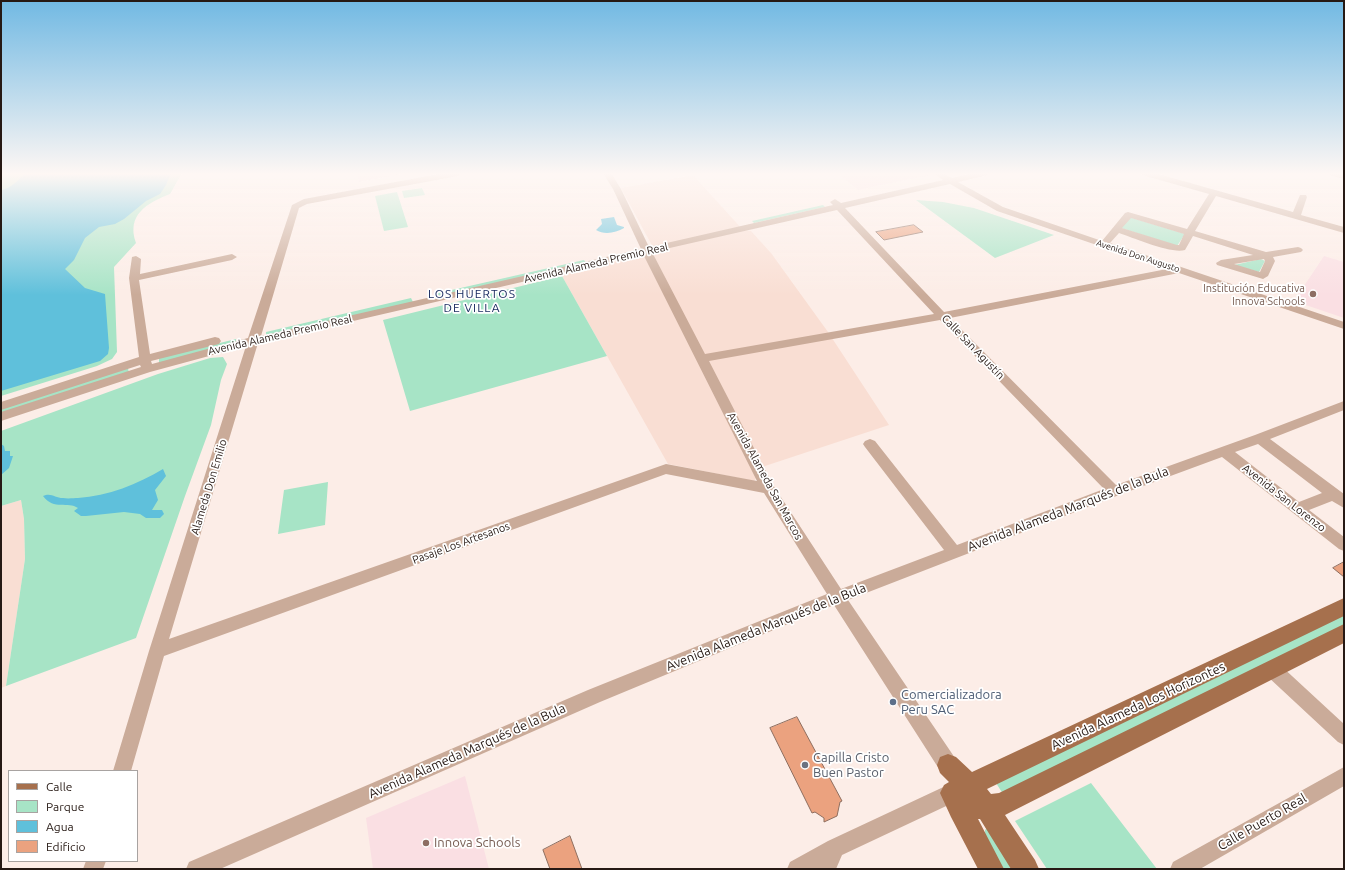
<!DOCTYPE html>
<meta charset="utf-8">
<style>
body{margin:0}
#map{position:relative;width:1345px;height:870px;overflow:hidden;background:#fcede7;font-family:Ubuntu,sans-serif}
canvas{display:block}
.frame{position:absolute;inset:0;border:2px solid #261914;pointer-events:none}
.legend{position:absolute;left:8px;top:770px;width:130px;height:92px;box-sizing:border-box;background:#fff;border:1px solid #a8a3a1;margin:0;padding:5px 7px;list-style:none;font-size:12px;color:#261914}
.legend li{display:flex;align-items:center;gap:8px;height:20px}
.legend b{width:20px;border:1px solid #a8a3a1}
</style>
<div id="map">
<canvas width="1345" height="870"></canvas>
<div class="frame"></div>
<ul class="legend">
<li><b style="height:5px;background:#a6704d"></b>Calle</li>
<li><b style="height:11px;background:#a7e4c6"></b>Parque</li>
<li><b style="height:11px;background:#5fc0db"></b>Agua</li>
<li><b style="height:11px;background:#eba27f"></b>Edificio</li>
</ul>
</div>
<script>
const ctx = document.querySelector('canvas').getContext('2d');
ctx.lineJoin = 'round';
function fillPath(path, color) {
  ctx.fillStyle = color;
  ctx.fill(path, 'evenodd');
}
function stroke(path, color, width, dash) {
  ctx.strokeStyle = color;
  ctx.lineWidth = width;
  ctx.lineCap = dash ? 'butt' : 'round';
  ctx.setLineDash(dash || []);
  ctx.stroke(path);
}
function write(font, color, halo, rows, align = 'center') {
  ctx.font = font + ' Ubuntu,sans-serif';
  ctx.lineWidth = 3.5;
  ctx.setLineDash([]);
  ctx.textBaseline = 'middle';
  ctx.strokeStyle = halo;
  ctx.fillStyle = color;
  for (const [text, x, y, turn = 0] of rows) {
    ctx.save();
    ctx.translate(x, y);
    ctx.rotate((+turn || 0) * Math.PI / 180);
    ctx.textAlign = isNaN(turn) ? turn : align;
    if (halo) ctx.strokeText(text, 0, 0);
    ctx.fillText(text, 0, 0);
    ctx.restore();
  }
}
fillPath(new Path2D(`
 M693,175L743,230L751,231L771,253L828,332L889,425L765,466L754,481L668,464L562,276L583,269L656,253L621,188Z
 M21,500L24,519L25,559L6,686L1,688V506Z`), '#f9ded3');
fillPath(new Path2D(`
 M357,173H406L359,182Z
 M837,173H928L930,175L858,190Z
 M1324,256L1344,262V318L1294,301Z
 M465,776L489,869H373L366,818Z`), '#fadfe3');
fillPath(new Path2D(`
 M1,173H182L170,194C147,203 126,215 136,243L114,267L117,352L112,359L97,366L1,396Z
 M422,188L425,195L404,198L402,191Z
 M397,192L408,227L384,231L375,196Z
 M916,200L943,202L974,208L1054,235L995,258Z
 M823,205L825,207L754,223L752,221Z
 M1129,217L1185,234L1177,246L1121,228Z
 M1261,259L1265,261L1259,272L1234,265Z
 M584,260L586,263L435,298L434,294Z
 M562,276L607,356L410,411L383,320Z
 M411,298L413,302L266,336V332Z
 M236,339V342L159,363V358Z
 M223,357L227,364L221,380L211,425L185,496L136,638L6,686L25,559L24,519L21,500L1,506V431L158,374L210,358Z
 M128,368L129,373L1,414V409Z
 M328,482L325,525L278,534L284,490Z
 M1344,612V627L1005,797L996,783Z
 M1091,783L1157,869H1047L1015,821Z
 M988,827L1023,869H1003L985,837V830Z`), '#a7e4c6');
fillPath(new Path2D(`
 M25,173H171L166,185L160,194L146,201L124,219L115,224L99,227L85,238L74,260L65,269L85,288L105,294L109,348L108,354L100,361L1,391V190C10,189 19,180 25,173Z
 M614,217L617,225L624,227V228C616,233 604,235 596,230L602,224L601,219Z
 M1,444L4,446L5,451H10V456H13L9,468L1,475Z
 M163,469L166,476L155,490L158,500L152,510H162L164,514L160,518H146L140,514L124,512L86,516H81L74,511L78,508C68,501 54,511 43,496C51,492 55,498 63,498C68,499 74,498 78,498C108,496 138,484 163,469Z`), '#5fc0db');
const building = new Path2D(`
 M914,225L923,232L884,240L876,232Z
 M1344,562V577L1333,568Z
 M797,717L842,801L840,802L837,816L824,822V818L815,812L812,813L770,728Z
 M570,836L582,869H550L543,850Z`);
fillPath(building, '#eba27f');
stroke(building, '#8e6e5f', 1);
fillPath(new Path2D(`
 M444,173H462L458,176L307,204L299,208L261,336L641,249L613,189L603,173H611L621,189L649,247L833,205L830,202L835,199L841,203L943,180L933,173H943L952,178L973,173H989L988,175L958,182L1003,207L1102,241L1125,213L1128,212L1187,229L1209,194L1142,175L1141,173H1155L1293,212L1300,195H1306L1307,197L1301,215L1344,227V233L1216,196L1195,231L1266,252L1298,247L1301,248L1303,250L1301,252L1273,257L1275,261L1268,276L1263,279L1217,265L1216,263L1221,260L1253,255L1193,236L1185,250C1171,254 1134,238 1119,233L1110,243L1344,322V329L1179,273L950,318L1116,485L1255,435L1344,401V410L1270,439L1344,494V508L1332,501L1309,510L1344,537V551L1339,549L1222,457L1119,495L848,600L955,758L957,765L955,772L948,774L941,772L834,605L600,702L220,869H186L189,862L588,690L827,594L764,493L666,474L164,656L131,771H113L149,651L246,346L150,372L1,421V412L141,367L140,365L1,410V402L139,357L129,278L132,257L136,256L141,259L140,274L232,254L237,257L232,260L139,280L150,354L215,337L219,338L221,341L219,344L151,361L152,364L248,338L292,205L304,199ZM950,184L997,211L1167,269L944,312L845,208ZM837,210L934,314L705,354L652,252ZM1131,218L1184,234L1179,245H1177L1122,228ZM643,254L757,481L666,464L169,639L258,343ZM1264,259L1265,261L1260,272L1234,264ZM940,320L1104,489L957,545L875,441L870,439L865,441L863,444L865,447L944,550L841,589L773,485L709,361ZM1258,444L1322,493L1299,502L1235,452Z
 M1328,173H1344V179L1329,175Z
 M1273,662L1279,664L1344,724V745L1338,742L1267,676L1264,670L1267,664Z
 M1344,767V786L1200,869H1170L1173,862Z
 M952,783L959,786L962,793L959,800L842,855L836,869H787L790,862L828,841Z
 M86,861H106L103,869H83Z`), '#caab99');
fillPath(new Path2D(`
 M1344,598V616L987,789L991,794L999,793L1344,624V643L1005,815L1035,860L1039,869H1011L980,819H978L1004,869H978L951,817L940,793L944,785L949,782L940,773L937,765L940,757L948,754L956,757L972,772Z`), '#a6704d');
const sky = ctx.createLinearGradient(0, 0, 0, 295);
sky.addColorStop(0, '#71b9e3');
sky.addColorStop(0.59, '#fef7f4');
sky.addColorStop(1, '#fef7f400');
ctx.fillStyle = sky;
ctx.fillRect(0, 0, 1345, 295);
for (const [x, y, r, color] of [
 [1313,294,4,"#8d6e63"],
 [893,702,4,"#5c6f8a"],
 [805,765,4,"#6b7280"],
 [426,843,4,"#8d6e63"]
]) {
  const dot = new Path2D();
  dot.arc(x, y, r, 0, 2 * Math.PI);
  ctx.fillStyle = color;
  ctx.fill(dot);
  stroke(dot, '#fff', 1.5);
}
write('9px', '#261914', '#fff', [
 ["Avenida Don Augusto",1138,256,18]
]);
write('11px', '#261914', '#fff', [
 ["Avenida Alameda Premio Real",596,263,-13],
 ["Avenida Alameda Premio Real",280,335,-13],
 ["Calle San Agustín",973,347,46],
 ["Avenida Alameda San Marcos",765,476,61],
 ["Alameda Don Emilio",209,487,-73],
 ["Avenida San Lorenzo",1284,498,38],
 ["Pasaje Los Artesanos",461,543,-20]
]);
write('11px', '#785e54', '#fff', [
 ["Institución Educativa",1305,288],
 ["Innova Schools",1305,301]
], 'right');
ctx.letterSpacing = '1px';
write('12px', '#14255c', '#fff', [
 ["LOS HUERTOS",472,294],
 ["DE VILLA",472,308]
]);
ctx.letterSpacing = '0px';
write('13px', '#261914', '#fff', [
 ["Avenida Alameda Marqués de la Bula",1068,509,-21],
 ["Avenida Alameda Marqués de la Bula",766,627,-22],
 ["Avenida Alameda Los Horizontes",1138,706,-25],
 ["Avenida Alameda Marqués de la Bula",467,751,-24],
 ["Calle Puerto Real",1262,822,-30]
]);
write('13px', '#4e5e75', '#fff', [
 ["Comercializadora",901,695],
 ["Peru SAC",901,710]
], 'left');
write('13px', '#5b616d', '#fff', [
 ["Capilla Cristo",813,758],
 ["Buen Pastor",813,773]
], 'left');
write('13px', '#785e54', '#fff', [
 ["Innova Schools",434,843]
], 'left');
</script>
